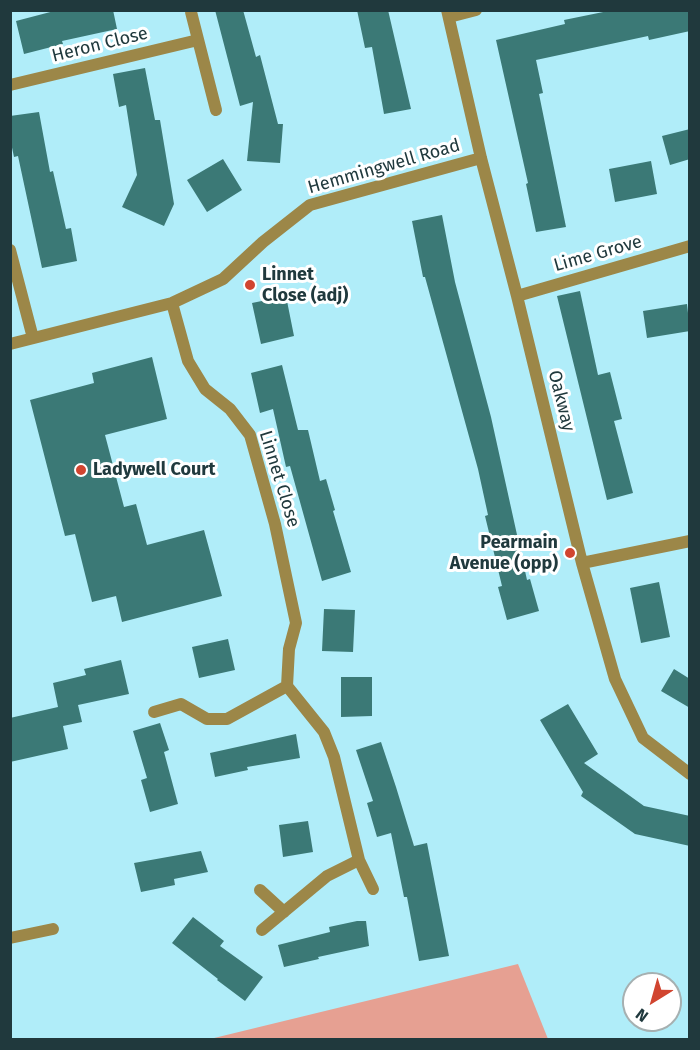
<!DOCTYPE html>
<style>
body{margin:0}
#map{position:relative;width:700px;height:1050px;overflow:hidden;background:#b0edf9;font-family:"Fira Sans",sans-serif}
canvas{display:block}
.frame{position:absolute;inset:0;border:12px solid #20393d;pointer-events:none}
.north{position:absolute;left:622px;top:972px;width:60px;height:60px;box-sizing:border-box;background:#fff;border:2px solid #a6b0b1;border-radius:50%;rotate:217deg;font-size:16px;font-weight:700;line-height:24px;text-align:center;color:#20393d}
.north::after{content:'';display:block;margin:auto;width:21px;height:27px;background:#d14530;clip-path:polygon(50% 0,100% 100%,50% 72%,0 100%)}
</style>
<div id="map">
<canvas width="700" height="1050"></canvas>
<div class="frame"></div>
<div class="north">N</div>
</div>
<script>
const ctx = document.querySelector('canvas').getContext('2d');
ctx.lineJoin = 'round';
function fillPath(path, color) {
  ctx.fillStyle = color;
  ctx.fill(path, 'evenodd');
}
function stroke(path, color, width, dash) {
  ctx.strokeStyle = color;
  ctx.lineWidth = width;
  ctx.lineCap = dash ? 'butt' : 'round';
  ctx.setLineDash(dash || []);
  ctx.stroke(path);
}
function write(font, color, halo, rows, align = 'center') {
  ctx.font = font + ' "Fira Sans",sans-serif';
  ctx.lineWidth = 6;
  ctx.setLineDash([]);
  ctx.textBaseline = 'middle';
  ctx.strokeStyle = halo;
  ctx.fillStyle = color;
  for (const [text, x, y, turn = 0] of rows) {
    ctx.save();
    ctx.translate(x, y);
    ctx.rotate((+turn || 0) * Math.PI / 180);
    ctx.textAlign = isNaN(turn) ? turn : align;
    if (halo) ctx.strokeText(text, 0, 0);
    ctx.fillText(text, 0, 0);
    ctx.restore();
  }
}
fillPath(new Path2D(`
 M518,964L548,1039H210Z`), '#e6a092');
fillPath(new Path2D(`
 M58,10H113L117,29L62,41L63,44L24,54L16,21Z
 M215,10H243L256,57L260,55L278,124H283L280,163L247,161L253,102L240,106Z
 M357,10H388L411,109L384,114L372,47L365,48Z
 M613,10H690V31L649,40L648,36L536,60L543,93L539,94L566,227L536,232L526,184L528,183L496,40L565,24L564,20Z
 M145,68L155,120H160L174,204L164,226L122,207L137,175L126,105L119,107L113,74Z
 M39,112L50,172L53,171L66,229L71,228L77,261L42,268L18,156L14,157L10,138V116Z
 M690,129V159L670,165L662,136Z
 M223,159L242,190L207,212L187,180Z
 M651,161L657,194L615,202L609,169Z
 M442,215L455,282L491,417L527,580L530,579L539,611L507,620L498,587L502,586L485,516L488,515L478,469L425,277H423L412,221Z
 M580,291L598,375L610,372L622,419L614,421L633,493L607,500L557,296Z
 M286,296L294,336L261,344L252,303Z
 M687,304L690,331L647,338L643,311Z
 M152,357L167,419L105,435L124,507L136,504L147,545L204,530L222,596L122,622L116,596L92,602L75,534L65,536L30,400L94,383L92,373Z
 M282,365L298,430H308L320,481L326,479L335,510L333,511L351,572L322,581L290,466L286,467L273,409L260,413L251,373Z
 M659,582L670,637L641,643L630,588Z
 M324,609L355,610L353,652L322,651Z
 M228,639L235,670L199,678L192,647Z
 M121,660L129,694L78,705L82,722L63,726L68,749L10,762V718L58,707L53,683L86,675L84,669Z
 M674,669L690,679V708L661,691Z
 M341,677H372V716L341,717Z
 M568,704L598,754L584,763L644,806L690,816V846L635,834L581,796L583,792L540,720Z
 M160,723L169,750L164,752L178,804L150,812L141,780L147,778L133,731Z
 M296,734L300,758L247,767L248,770L215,777L210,753Z
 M381,742L396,787L414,846L427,843L449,956L419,961L407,897H404L391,833L377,837L367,803L373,801L356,750Z
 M308,821L313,852L283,857L279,825Z
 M201,851L208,872L174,879L175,885L141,892L134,863Z
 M193,917L224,941L220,946L263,977L245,1001L217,980L218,979L172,943Z
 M357,921H366L369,946L318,957L319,959L284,967L278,945L330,932L329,927Z`), '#3b7976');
stroke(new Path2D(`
 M447,10L481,158L517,296L582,563L615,679L643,738L690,774
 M191,12L216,110
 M449,17L476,10
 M10,85L198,40
 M10,250L33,338
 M517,296L690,246
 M172,303L188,361L205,389L230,409L250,435L275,524L296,623L289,649L287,686L324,732L334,757L359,860L373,889
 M10,344L172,303L223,279L263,242L310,205L481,158
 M582,563L690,541
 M154,712L181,704L207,719H227L287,686
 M260,890L284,912
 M262,930L327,876L359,860
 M10,938L53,929`), '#9c8748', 12);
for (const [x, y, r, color] of [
 [250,285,6,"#d14530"],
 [81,470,6,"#d14530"],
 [570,553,6,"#d14530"]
]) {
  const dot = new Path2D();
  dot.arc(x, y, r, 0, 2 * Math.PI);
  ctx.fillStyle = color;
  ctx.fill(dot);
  stroke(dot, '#fff', 2);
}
write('18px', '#20393d', '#fff', [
 ["Heron Close",100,45,-14],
 ["Hemmingwell Road",384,167,-16],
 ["Lime Grove",598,254,-16],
 ["Oakway",561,401,76],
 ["Linnet Close",279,479,73]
]);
write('bold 18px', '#20393d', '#fff', [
 ["Linnet",262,275],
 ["Close (adj)",262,296],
 ["Ladywell Court",93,470],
 ["Pearmain",558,543,"right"],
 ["Avenue (opp)",558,564,"right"]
], 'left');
</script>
